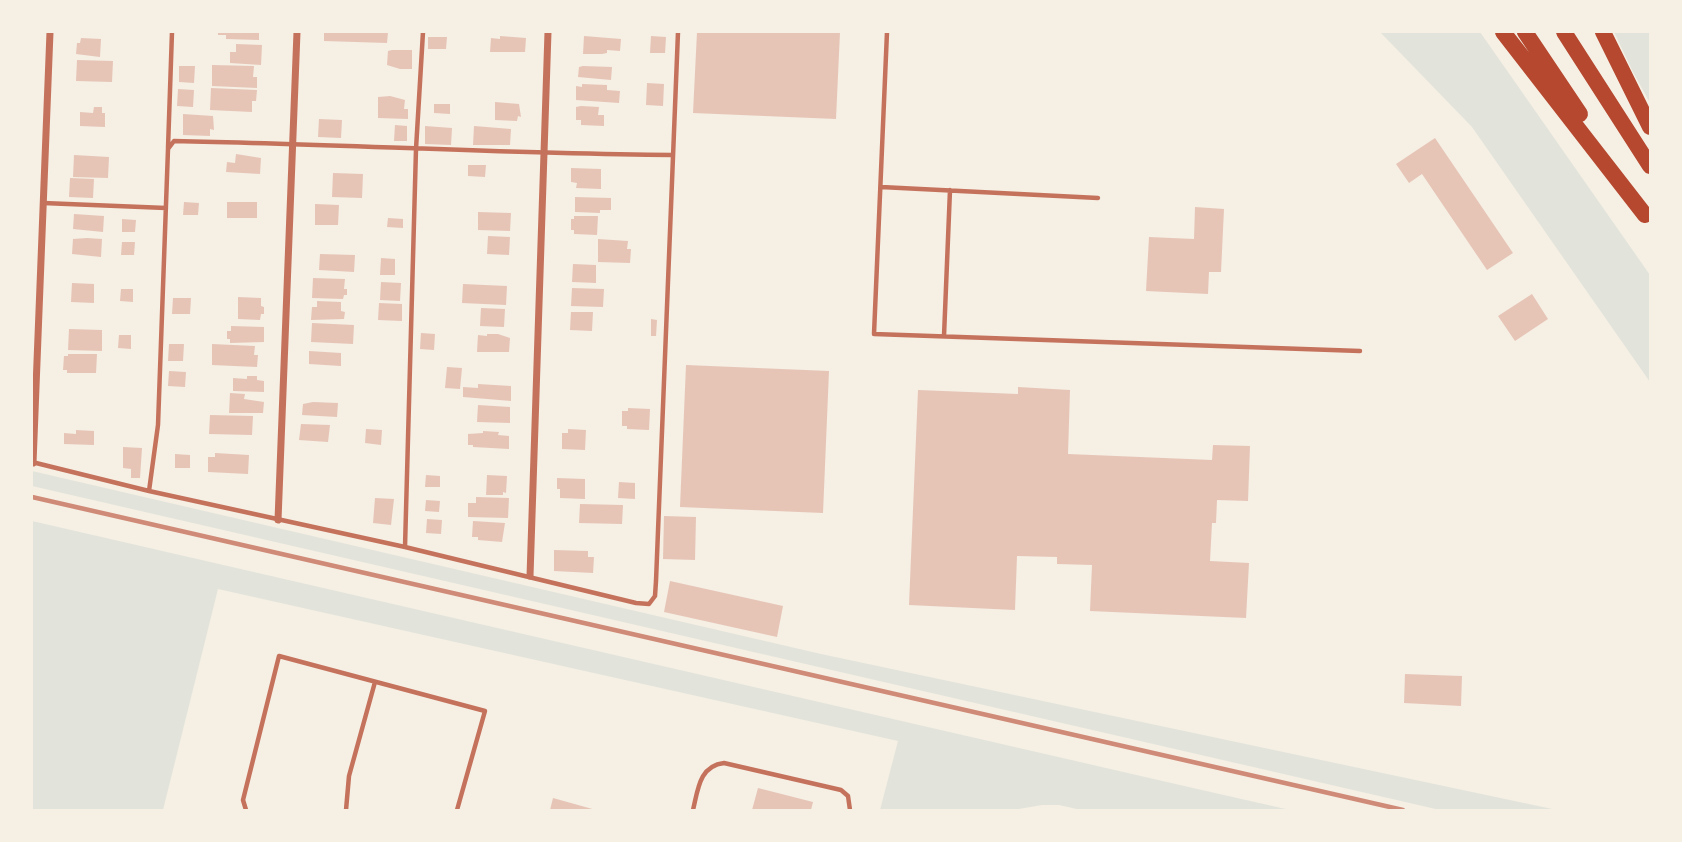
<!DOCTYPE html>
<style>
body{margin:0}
#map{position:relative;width:1682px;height:842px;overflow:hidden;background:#f6efe4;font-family:"Space Grotesk",sans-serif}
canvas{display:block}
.frame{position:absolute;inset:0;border:33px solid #f6efe4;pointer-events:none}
</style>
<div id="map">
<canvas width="1682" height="842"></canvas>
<div class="frame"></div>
</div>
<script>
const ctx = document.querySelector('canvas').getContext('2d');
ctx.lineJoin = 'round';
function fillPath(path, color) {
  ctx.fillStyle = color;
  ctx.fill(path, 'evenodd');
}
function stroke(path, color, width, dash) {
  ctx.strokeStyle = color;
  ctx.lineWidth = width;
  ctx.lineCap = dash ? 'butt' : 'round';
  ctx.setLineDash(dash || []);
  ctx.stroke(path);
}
fillPath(new Path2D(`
 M1380,32H1480L1650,275V382L1472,127Z
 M1614,32H1650V103L1633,72Z
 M32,471L821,654L1557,810H1440L32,486Z
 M32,521L1193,788L1290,810H1081L1059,805H1042L1013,810H880L898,741L218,589L163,810H32Z`), '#e2e4dc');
fillPath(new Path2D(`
 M218,32H259V40L226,39V35H218Z
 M324,32H388L387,43L324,41Z
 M697,32H840L836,119L693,113Z
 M500,36L526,38L525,52H490L491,38L500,39Z
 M584,36L621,39L620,51L607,50V53L602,54H583Z
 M651,36L666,37L665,53H650Z
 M428,37H447L446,49H428Z
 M81,38L101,39L100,57L76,54L77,43H80Z
 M236,44L262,45L261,65L230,63V52H236Z
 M392,50H412V69H400L387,65L388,51Z
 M77,60L113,61L112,82L76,81Z
 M212,65L254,66L253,77H257V88L212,86Z
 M179,66H195L194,83L179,82Z
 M583,66L612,67L611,80L578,77L579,67Z
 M647,83L664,84L663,106L646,105Z
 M582,84L607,85V90L620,91L619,103L576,100V86L582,87Z
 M211,88L257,90L256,101H252V112L210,110Z
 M178,89L194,90L193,107L177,106Z
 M390,96L405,100L404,109H408V119L378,118V97Z
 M495,102L519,104L521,117L518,116L517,121L495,120Z
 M434,104H450V114L434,113Z
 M581,106L599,107L598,115H604V126L581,125V120H576V107Z
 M94,107H102V113H105V127L80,126V112L93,113Z
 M183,114L213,116L214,130L210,129V136L183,135Z
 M319,119L342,120L341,138L318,137Z
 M395,125L407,126V141H394Z
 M425,126L452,128L451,145L425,144Z
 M474,126L511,129L510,145H473Z
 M1435,138L1513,253L1487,270L1422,174L1409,183L1396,164Z
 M236,154L261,158L260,174L226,172L227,162L235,163Z
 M74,155L109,157L108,178L73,177Z
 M468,165H486L485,177L468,176Z
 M571,168L601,169V189L576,188L577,183L571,182Z
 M333,173L363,174L362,198L332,197Z
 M70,178L94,179L93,198L69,197Z
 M575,197L611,198V210H600V213L575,212Z
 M184,202L199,203L198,215H183Z
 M227,202H257V218H227Z
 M315,204L339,205L338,225H315Z
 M1195,207L1224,209L1221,272H1209L1208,294L1146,291L1149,237L1194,239Z
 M478,212L511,213L510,231L478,230Z
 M74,214L104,216L103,232L73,229Z
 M574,216H598L597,235L574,234V230H571V219H574Z
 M388,218L403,219V228L387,227Z
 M122,219L136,220L135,232H122Z
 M488,236L510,237L509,255L487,254Z
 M87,238L102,239L101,257L72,254L73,239Z
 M598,239L628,241L627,249H631L630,263L598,262Z
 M122,242H135L134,255H121Z
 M320,254L355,255L354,272L319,270Z
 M381,258L395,259V275H380Z
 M573,264L596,265V283L572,282Z
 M313,278L345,279L344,289H347V295H344L343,299L312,298Z
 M381,282L401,283L400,301L380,300Z
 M72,283L94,284V303L71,302Z
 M463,284L507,286L506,305L462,303Z
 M572,288L604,289L603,307L571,306Z
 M121,289H133V302L120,301Z
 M1532,294L1548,319L1515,341L1498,316Z
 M238,297L261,298V306L264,307V314H261L260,320L238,319Z
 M173,298H191L190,314H172Z
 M317,301L341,302V311L345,312L344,319L311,320L312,307H317Z
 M379,303L402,304V321L378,320Z
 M481,308L505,309L504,327L480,326Z
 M571,312H593L592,331L570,330Z
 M651,319L657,320L656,336H651Z
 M312,323L354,325L353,344L311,342Z
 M231,326L264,327V342L230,343V339H227V331H231Z
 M69,329L102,330V351L68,350Z
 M421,333L435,334L434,350L420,349Z
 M487,334H498L510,338L509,352H477L478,335L487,336Z
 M119,335H131V349L118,348Z
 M169,344H184L183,361H168Z
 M212,344L255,346L254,355H258L257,367L212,365Z
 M309,351L341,353V366L309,364Z
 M68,354H97L96,373H67V370H63L64,356H68Z
 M686,365L829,371L823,513L680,507Z
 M447,367L462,368L460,389L445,388Z
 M169,371L186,372L185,387L168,386Z
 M247,376H257V380L264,381V392L233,391V378L247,379Z
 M478,384L511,386V401L463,397V387L478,388Z
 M1018,387L1070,390L1068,454L1212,460L1213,445L1250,446L1248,501L1217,500L1216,523H1212L1210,561L1249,563L1246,618L1090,611L1092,565L1057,564V557L1017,556L1015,610L909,605L918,390L1018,394Z
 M230,393L245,394L244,399L264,402L263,413H229Z
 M313,402L338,403L337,417L302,415L303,404Z
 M478,405L510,407V423L477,422Z
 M628,408L650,409L649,430L627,429V426H622V411H628Z
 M210,415L253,416L252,435L209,434Z
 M301,424L330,425L328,442L299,440Z
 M366,429L382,430L381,445L365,443Z
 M568,429L586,430L585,450L562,449V433H568Z
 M76,430L94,431V445L64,444V433L76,434Z
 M483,431L499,432L498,435L509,436V449L473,447V445H468V434L483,433Z
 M123,447L142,448L140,478H131V469L123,468Z
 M215,453L249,455L248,474L208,472V457H215Z
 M175,454L190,455V468H175Z
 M426,475L440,476V487H425Z
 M487,475L507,476L506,493L503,492V495H486Z
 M557,478L585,479V499L560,498V489H557Z
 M619,482L635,483V499L618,498Z
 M476,497L509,498L508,518L468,517V503H476Z
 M375,498L394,499L391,525L373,523Z
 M426,500L440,501L439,512L425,511Z
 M580,504L623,505L622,524L579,523Z
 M664,516L696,517L695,560L663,559Z
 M427,519L442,520L441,534L426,533Z
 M473,521L505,523L502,542L478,540V537H472Z
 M554,550L588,551V557H594L593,573L554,571Z
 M670,581L783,606L777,637L664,612Z
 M1405,674L1462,676L1461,706L1404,703Z
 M758,788L813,802L811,810H752Z
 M553,798L596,810H550Z`), '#e6c5b7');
stroke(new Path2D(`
 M887,32L874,334L1360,351
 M168,148L172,32
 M881,187L1098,198
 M43,203L166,208
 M944,336L950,190
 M32,462L149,491L405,547L636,603L649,604L655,596L656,581L678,32
 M149,491L158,425L168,149L174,141C340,144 506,154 672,155
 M405,547L416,149L423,32
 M246,810L243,800L279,656L485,711L457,810
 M346,810L349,776L375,682
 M693,810C698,790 699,766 724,763L841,790L848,796L850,810`), '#c5725c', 4.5);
stroke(new Path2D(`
 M33,463L50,32
 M278,520L297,32
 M530,576L548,32`), '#c5725c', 7);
stroke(new Path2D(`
 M1503,32L1645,215
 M1525,32L1580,114
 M1564,32L1650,166
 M1603,32L1650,127`), '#b5482f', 16);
stroke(new Path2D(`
 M32,497L1403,810`), '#cf8b77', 4.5);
</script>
